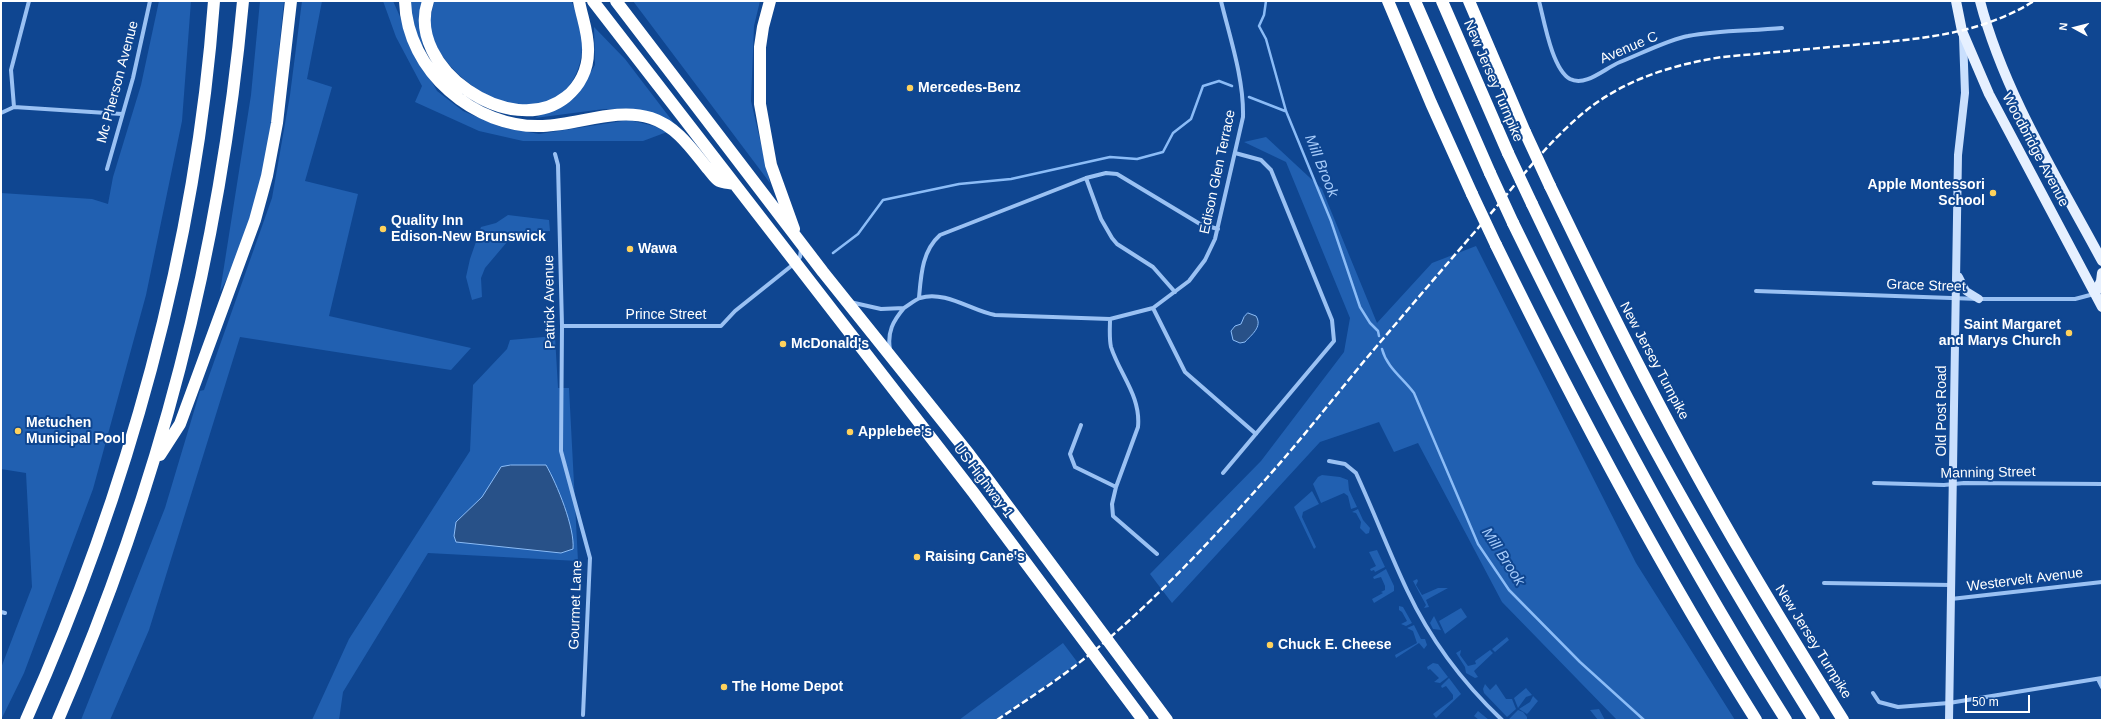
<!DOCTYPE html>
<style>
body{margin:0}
#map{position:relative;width:2103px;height:721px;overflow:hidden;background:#0f4691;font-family:Helvetica,sans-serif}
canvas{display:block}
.frame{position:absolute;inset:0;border:2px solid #fff;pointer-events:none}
.north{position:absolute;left:2055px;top:8px;width:40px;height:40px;-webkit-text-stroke:3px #0f4691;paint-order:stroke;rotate:277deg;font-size:11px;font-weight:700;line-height:16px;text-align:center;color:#fff}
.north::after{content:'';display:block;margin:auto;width:14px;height:18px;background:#fff;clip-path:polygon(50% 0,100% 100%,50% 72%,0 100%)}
.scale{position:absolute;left:1965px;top:695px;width:65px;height:18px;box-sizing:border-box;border:2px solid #fff;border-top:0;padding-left:5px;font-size:12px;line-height:14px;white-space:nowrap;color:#fff;-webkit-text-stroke:3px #0f4691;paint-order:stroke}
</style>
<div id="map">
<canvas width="2103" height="721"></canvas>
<div class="frame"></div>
<div class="north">N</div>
<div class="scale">50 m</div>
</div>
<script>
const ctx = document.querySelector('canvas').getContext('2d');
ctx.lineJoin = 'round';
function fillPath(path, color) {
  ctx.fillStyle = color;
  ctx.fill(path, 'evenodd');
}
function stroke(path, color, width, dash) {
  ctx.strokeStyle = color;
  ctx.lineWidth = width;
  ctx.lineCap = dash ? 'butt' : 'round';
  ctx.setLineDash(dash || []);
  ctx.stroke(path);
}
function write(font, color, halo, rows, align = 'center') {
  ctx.font = font + ' Helvetica,sans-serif';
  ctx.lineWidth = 4;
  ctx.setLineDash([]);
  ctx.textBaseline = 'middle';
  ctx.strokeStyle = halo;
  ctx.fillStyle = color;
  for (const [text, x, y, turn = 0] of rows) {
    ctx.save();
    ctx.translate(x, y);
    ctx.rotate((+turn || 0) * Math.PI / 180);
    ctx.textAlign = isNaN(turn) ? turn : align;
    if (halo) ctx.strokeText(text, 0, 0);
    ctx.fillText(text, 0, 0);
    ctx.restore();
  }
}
fillPath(new Path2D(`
 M159,1H191L182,121L146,295L93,489L24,673L1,720V668L32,587L26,473L1,469V193L92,199L108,204L113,177L141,85Z
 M260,1H284C275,82 271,172 241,249C235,264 227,278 220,292L251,95Z
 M302,1H322L307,79L332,87L305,181L358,194L329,316L471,348L451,370L240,337L149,630L110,720H81L165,508L200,391L204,390L272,198L290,95Z
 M383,1H393L417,55L437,91L463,111L501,127L539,134L629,120L654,126L667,132L643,141H523L479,131L415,102L422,86L396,37Z
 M409,1H423L419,17L423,47L414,30Z
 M434,1H571C595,44 581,107 523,106C486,105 433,62 430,25C430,18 433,8 434,1Z
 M633,1H760L754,26L751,101L770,183Z
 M594,27L625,59L680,131L630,110L604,109L535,118L575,98L595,65Z
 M1266,137L1322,189L1377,323L1432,263L1476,246L1636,563L1735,720H1617L1502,602L1418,443L1394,452L1379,422L1320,442L1172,603L1150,574L1261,461L1344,352L1350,318L1286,162L1244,142Z
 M508,215L549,220L550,231L520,233L507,242L485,268L481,278L482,297L472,300L466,277L470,259L481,227L496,223Z
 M555,336L558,388H569L578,561L428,553L343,692L339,720H312L349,639L470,451L473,385L507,349L510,340Z
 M1322,475L1340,477L1348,480L1349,490L1357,507L1351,509L1348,496L1344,493L1321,503L1313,484L1318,477Z
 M1312,491L1319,504L1303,512L1302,517L1316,547L1314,549L1294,507Z
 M1358,509L1363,520L1370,528L1369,533L1366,534L1360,528L1361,522L1356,513L1352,512Z
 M1377,550L1385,567L1375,572L1374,570L1371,571L1370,569L1376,566L1369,552Z
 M1386,569L1394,586V591L1374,603L1372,599L1383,593L1381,592L1385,590V586L1381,577L1374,579L1373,577Z
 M1417,579L1418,581L1416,585L1422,595L1438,588H1448L1426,600L1429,607L1424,608L1426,605L1413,581Z
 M1399,606L1403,607L1412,623L1406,626L1401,624L1407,621L1402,612L1399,610Z
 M1461,608L1467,617L1445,634L1439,621Z
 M1434,616L1441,630L1433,629L1430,623Z
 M1414,625L1421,639H1425L1427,645L1424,649L1419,643L1396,658L1395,655L1417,643L1413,631L1407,628Z
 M1507,637L1509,640L1495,652L1492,649Z
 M1063,643L1078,663L997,720H959Z
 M1461,650L1460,655L1468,666L1476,664L1475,661L1490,650L1493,653L1474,671L1478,677L1475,678L1466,673L1465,667L1456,653Z
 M1433,663L1438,664L1448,677L1440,683L1434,682L1439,678L1430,669L1428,670L1427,667Z
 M1449,678L1461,694L1436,718L1433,714L1453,699V695L1446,686L1442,688L1441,686Z
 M1485,684L1490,690L1496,684L1506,699H1512L1516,709L1507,717L1484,693L1483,689Z
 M1526,688L1532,695L1526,697L1518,708L1514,698Z
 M1533,696L1538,701L1529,712L1527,714L1519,709L1530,702Z
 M1599,709L1605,720H1598L1590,710Z
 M1518,710L1523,712L1527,717V720L1509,719Z
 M1478,711L1489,720H1479L1474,716Z`), '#2160b1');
const water = new Path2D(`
 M1248,313L1256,316C1263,327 1251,335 1245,342L1240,343L1233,340L1231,331L1235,326L1241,324L1244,317Z
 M511,465H546C557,484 575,528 573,549L561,553L456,542L454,536L456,522L482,497L501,467Z`);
fillPath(water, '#285188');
stroke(water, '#8bbcf7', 1);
stroke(new Path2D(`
 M1266,1L1264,15L1259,26L1266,39L1286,111L1331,221L1360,307L1370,323L1378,331L1379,336
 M1249,97L1285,111
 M833,253L858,234L883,200L959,184L1011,179L1110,157L1137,159L1163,152L1173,133L1191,119L1203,86L1219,81L1232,86
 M1382,349C1387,368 1403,378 1414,393L1478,544L1509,590L1580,662L1644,720`), '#8bbcf7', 2.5);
stroke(new Path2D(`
 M1539,1C1544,20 1552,69 1570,79C1586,87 1605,68 1620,62C1638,55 1670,39 1688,36C1718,30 1751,31 1782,28
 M14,107L11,70L29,1
 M1,113L14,107L122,114
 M555,154L558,165L562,326L561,451L590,558L583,715
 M107,169L133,78L150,1
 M1086,178L1101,219L1112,238L1117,244L1153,267L1175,292
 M1756,291L1979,299H2075L2094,294
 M919,298C921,275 922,251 940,235L1086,178L1106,173L1117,174L1200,224L1218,229
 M850,302L881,309L904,308C893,321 887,332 890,350
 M904,308C909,305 915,300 920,298C945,290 972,311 995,315L1110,319L1153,308L1189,281L1205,260L1215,239L1243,117C1244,79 1230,38 1221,1
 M1153,308L1185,372L1256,434
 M1110,319C1110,328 1109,338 1111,347C1120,375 1141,396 1138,427L1116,487L1112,504L1113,516L1157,554
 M562,326H721L735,311L795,263L800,257L801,249
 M1081,425L1070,454L1075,467L1116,487
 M1329,461L1345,464L1356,473C1374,512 1389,552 1407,590C1430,639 1463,683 1502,720
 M1223,473L1334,341L1332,320L1271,170L1261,160L1235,153
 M1874,483L1944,485L1964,483L2102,484
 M1824,583L1951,585
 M1951,599L2102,582
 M1,612L5,613
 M2098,679L2102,687
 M1873,693L1879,702L1898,707L1949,703L2102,678`), '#9ac1f3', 4);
stroke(new Path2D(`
 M1959,277L1966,291L1979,299
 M1949,720L1958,155L1965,93L1963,37`), '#c9dffd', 8);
stroke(new Path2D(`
 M1956,1L1962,31L1989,94L2102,307
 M1980,1C2004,93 2057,177 2102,261
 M2095,294L2101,281L2102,273`), '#e6f0ff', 10);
stroke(new Path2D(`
 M405,1C407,71 475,129 543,126C579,125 616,107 651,118C676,126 691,148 707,168C710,171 715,179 719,181C723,183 730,183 734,184
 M428,1C405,67 511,141 566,97C580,86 588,69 588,52C589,34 582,18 579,1
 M593,1L973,492L1143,720
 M616,1L823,272L969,454L1167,720
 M770,1L763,27L760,47V104L771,165L794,229
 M1388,1L1431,103L1472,194
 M1415,1L1490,173
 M1442,1L1508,153
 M1469,1L1525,132
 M1550,186C1611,313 1674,439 1746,561C1777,614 1810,667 1843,720
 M1532,204C1563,269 1594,334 1628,399C1685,508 1749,615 1814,720
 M1513,223C1596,393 1685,560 1786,720
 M1496,245C1575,407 1660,567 1756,720
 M160,455L180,424L255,220L267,176L277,123L291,1
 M26,720C127,494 196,249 214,1
 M58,720C159,487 220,254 243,1`), '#fff', 12);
stroke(new Path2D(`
 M997,720C1022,703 1047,687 1071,669C1141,616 1207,545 1265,480C1300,441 1332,400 1365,360C1405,313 1445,266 1486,219C1519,181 1551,137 1592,106C1630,78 1676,64 1722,57C1766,53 1809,49 1852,45C1917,39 1977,36 2034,1`), '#fff', 2.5, [7, 3]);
stroke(new Path2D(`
 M1525,132L1550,186
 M1508,153L1532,204
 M1490,173L1513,223
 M1472,194L1496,245`), '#fff', 12);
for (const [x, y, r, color] of [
 [910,88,4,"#ffd25c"],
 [1993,193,4,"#ffd25c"],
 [383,229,4,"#ffd25c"],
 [630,249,4,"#ffd25c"],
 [2069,333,4,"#ffd25c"],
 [783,344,4,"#ffd25c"],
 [18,431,4,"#ffd25c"],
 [850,432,4,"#ffd25c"],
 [917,557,4,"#ffd25c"],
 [1270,645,4,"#ffd25c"],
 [724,687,4,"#ffd25c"]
]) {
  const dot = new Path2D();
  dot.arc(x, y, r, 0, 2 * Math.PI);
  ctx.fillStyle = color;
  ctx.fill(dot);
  stroke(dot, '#0f4691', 1.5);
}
write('14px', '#fff', '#0f4691', [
 ["Avenue C",1629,48,-23],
 ["New Jersey Turnpike",1493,81,67],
 ["Mc Pherson Avenue",118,82,-75],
 ["Woodbridge Avenue",2035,150,62],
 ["Edison Glen Terrace",1218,172,-78],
 ["Grace Street",1926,286,2],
 ["Patrick Avenue",550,302,-91],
 ["Prince Street",666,315],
 ["New Jersey Turnpike",1654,361,62],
 ["Old Post Road",1942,411,-90],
 ["Manning Street",1988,473,-1],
 ["US Highway 1",983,481,53],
 ["Westervelt Avenue",2025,580,-7],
 ["Gourmet Lane",576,605,-88],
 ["New Jersey Turnpike",1813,642,58]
]);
write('bold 14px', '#fff', '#0f4691', [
 ["Mercedes-Benz",918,88],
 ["Apple Montessori",1985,185,"right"],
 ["School",1985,201,"right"],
 ["Quality Inn",391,221],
 ["Edison-New Brunswick",391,237],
 ["Wawa",638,249],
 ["Saint Margaret",2061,325,"right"],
 ["and Marys Church",2061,341,"right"],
 ["McDonald's",791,344],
 ["Metuchen",26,423],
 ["Municipal Pool",26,439],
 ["Applebee's",858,432],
 ["Raising Cane's",925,557],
 ["Chuck E. Cheese",1278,645],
 ["The Home Depot",732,687]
], 'left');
write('italic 15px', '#a6cbfa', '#0f4691', [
 ["Mill Brook",1321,166,68],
 ["Mill Brook",1503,557,57]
]);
</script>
